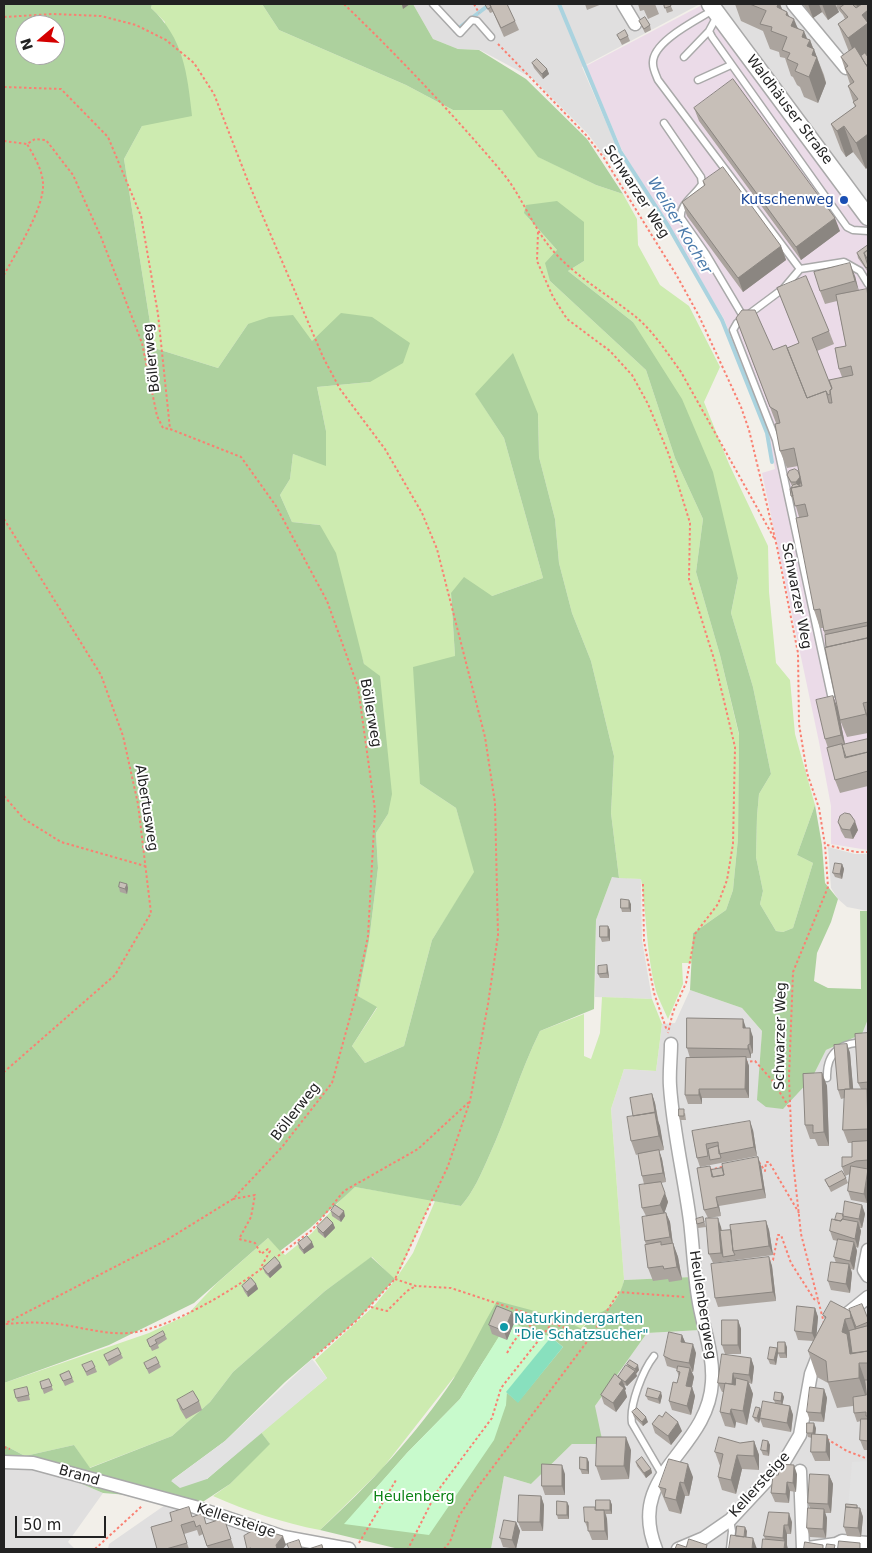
<!DOCTYPE html>
<meta charset="utf-8">
<style>
body{margin:0}
#map{position:relative;width:872px;height:1553px;overflow:hidden;background:#f2efe9;font-family:"DejaVu Sans",sans-serif}
canvas{display:block}
.frame{position:absolute;inset:0;border:5px solid #222;pointer-events:none}
.north{position:absolute;left:15px;top:15px;width:50px;height:50px;box-sizing:border-box;background:#fff;border:1px solid #a7a7a7;border-radius:50%;rotate:252deg;font-size:14px;font-weight:700;line-height:20px;text-align:center;color:#222}
.north::after{content:'';display:block;margin:auto;width:18px;height:22px;background:#d40000;clip-path:polygon(50% 0,100% 100%,50% 72%,0 100%)}
.scale{position:absolute;left:15px;top:1516px;width:91px;height:22px;box-sizing:border-box;border:2px solid #222;border-top:0;padding-left:6px;font-size:15px;line-height:18px;white-space:nowrap;color:#222;-webkit-text-stroke:4px #fff;paint-order:stroke}
</style>
<div id="map">
<canvas width="872" height="1553"></canvas>
<div class="frame"></div>
<div class="north">N</div>
<div class="scale">50 m</div>
</div>
<script>
const ctx = document.querySelector('canvas').getContext('2d');
ctx.lineJoin = 'round';
function fillPath(path, color) {
  ctx.fillStyle = color;
  ctx.fill(path, 'evenodd');
}
function stroke(path, color, width, dash) {
  ctx.strokeStyle = color;
  ctx.lineWidth = width;
  ctx.lineCap = dash ? 'butt' : 'round';
  ctx.setLineDash(dash || []);
  ctx.stroke(path);
}
function write(font, color, halo, rows, align = 'center') {
  ctx.font = font + ' "DejaVu Sans",sans-serif';
  ctx.lineWidth = 4;
  ctx.setLineDash([]);
  ctx.textBaseline = 'middle';
  ctx.strokeStyle = halo;
  ctx.fillStyle = color;
  for (const [text, x, y, turn = 0] of rows) {
    ctx.save();
    ctx.translate(x, y);
    ctx.rotate((+turn || 0) * Math.PI / 180);
    ctx.textAlign = isNaN(turn) ? turn : align;
    if (halo) ctx.strokeText(text, 0, 0);
    ctx.fillText(text, 0, 0);
    ctx.restore();
  }
}
fillPath(new Path2D(`
 M413,4H700L582,67L618,150L605,157L588,134L532,78L480,50L458,49L433,39Z
 M715,4H868V213Z
 M828,847L855,854H868V911L847,907L838,899L831,888Z
 M612,877L641,879L642,940L652,999L595,997L596,920Z
 M690,990L742,1008L762,1031L758,1100L812,1078L826,1050L861,1034L868,1019V1549H491L504,1476L531,1484L572,1444L595,1406L647,1333L701,1330L692,1277L624,1280L611,1109L624,1069L656,1071L662,1024L675,1023Z
 M4,1462L33,1463L103,1493L68,1542L75,1549H4Z
 M168,1503L340,1549H108L109,1544Z`), '#e0dfdf');
fillPath(new Path2D(`
 M704,4L868,220V850L831,844V806L819,742L762,473L775,469L768,433L724,319L622,150L586,66Z`), '#ebdbe8');
fillPath(new Path2D(`
 M152,4H262L279,30L406,85L453,110H502L539,157L596,185L623,194L637,219L638,245L660,285L689,306L720,367L704,402L729,464L768,546L769,592L776,663L790,680L795,734L815,805L797,855L813,863L793,928L783,932L776,931L760,904L763,891L756,857L757,816L759,794L771,774L753,687L731,613L738,578L633,322L568,271L584,261L524,213L557,250L550,281L646,370L675,458L703,519L696,572L720,655L739,735L738,838L733,890L726,910L693,933L692,963H682L683,984L668,1019C664,1010 659,1000 656,991C646,954 647,916 641,879L619,878L611,813L614,756L591,661L572,613L559,563L555,519L539,457L538,414L476,395L504,438L543,578L492,596L451,593L455,656L420,784L456,808L475,872L432,940L404,1046L365,1063L352,1046L377,1008L358,996L369,941L378,868L376,833L388,814L364,664L320,525L292,522L280,495L290,479L293,454L326,465V431L317,387L370,382L312,341L248,324L218,368L154,348L124,159L142,126L165,22L151,8Z
 M602,997L652,999L662,1024L656,1071L624,1069L611,1109L624,1279L621,1295L603,1313L595,1314L581,1329L561,1318L454,1377L382,1469L320,1530C283,1523 247,1511 213,1496L230,1484L269,1443L261,1432L327,1378L315,1360L374,1306L395,1280L372,1257L325,1291L233,1372L210,1402L172,1436L89,1468L74,1445L25,1456L4,1445V1383L149,1333L187,1315L216,1284L268,1238L285,1255L312,1233L344,1196L355,1187L432,1200L397,1277L413,1253L435,1201L461,1206C474,1191 481,1174 489,1156C508,1115 520,1071 540,1031L584,1014V1056L591,1059L600,1033Z`), '#cdebb0');
fillPath(new Path2D(`
 M4,4H152L151,8C184,39 187,73 192,116L142,126L124,159L154,348L218,368L248,324L269,317L293,315L312,341L341,313L372,317L410,343L403,363L370,382L317,387L326,431V466L293,454L290,479L280,495L292,522L320,525L336,553L364,664L380,676L392,794L388,814L376,833L378,868L369,941L358,996L377,1007L352,1046L365,1063L404,1046L432,940L474,872L456,808L420,784L413,667L455,656L451,593L464,577L492,596L543,578L504,438L475,394L513,353L538,414L539,457L555,519L559,563L572,613L591,661L614,756L611,813L619,878L612,877L596,920L594,1009L540,1031C520,1071 508,1115 489,1156C481,1174 474,1191 461,1206L355,1187L310,1228L280,1251L268,1238L194,1303L109,1345L4,1383ZM25,25H55V55H25Z
 M262,4H413L433,39L458,49L479,50L526,79L587,139L623,194L596,185L538,157L502,110H453L406,85L279,30Z
 M557,201L584,222V261L568,271L633,322L682,399L713,472L738,578L731,613L753,687L771,774L759,794L757,816L756,857L763,891L760,904L776,931L783,932L793,928L813,863L797,855L815,805L822,845L825,883L838,899L831,922L817,953L814,981L828,988L861,989L860,911H868V1019L862,1034L826,1050L812,1078L783,1109L766,1107L757,1100L762,1031L742,1008L690,990L693,933L726,910L733,890L738,838L739,734L720,655L696,572L703,519L675,458L646,370L550,281L545,263L557,250L524,213L526,205Z
 M371,1257L395,1279L356,1321L285,1382L225,1441L172,1480L207,1479L261,1432L270,1444L230,1484L195,1507L153,1497L103,1493L33,1463L4,1462V1445L25,1456L74,1445L90,1468L172,1436L210,1402L233,1372L325,1291Z
 M692,1277L701,1330L647,1333L595,1406L603,1444H572L531,1484L504,1476L491,1549H399L320,1530C369,1485 417,1434 454,1378C470,1353 482,1326 497,1301L561,1318L582,1329L595,1314C612,1311 621,1294 624,1280ZM508,1322L551,1337L563,1347L518,1402L506,1392V1405L345,1524L407,1453L460,1399Z`), '#add19e');
fillPath(new Path2D(`
 M508,1322L551,1337L507,1392L506,1405L494,1440L429,1535L344,1524L407,1453L460,1399Z`), '#c8facc');
fillPath(new Path2D(`
 M551,1337L563,1347L518,1403L506,1392Z`), '#88e0be');
fillPath(new Path2D(`
 M312,1359L327,1378L207,1479L180,1488L171,1481L225,1441Z
 M868,1461V1510L848,1507L852,1462Z`), '#e2e2e2');
stroke(new Path2D(`
 M559,4L620,151L667,224L722,320L767,433L772,462
 M455,31L490,4`), '#aad3df', 4);
const service = new Path2D(`
 M433,4L460,33L472,20L477,21L491,37
 M713,10C697,20 651,42 653,64C653,69 656,75 658,80L800,269
 M717,16L709,31L712,37L847,227L853,230L868,231
 M684,57L709,31
 M698,80L731,65
 M664,123L701,177L702,184C696,195 679,204 681,218L706,254L744,318
 M831,695L776,440L733,330L737,323L784,288L800,269L844,262L860,271L868,284
 M827,1078C826,1050 843,1042 868,1042
 M654,1356C643,1370 629,1405 632,1423L663,1476
 M730,1520L732,1531L730,1549`);
const minor = new Path2D(`
 M623,4L635,24
 M793,4L846,68
 M868,1250L864,1270L868,1276
 M842,1318L868,1297
 M4,1462L33,1463L195,1507L284,1537L349,1549
 M800,1471L803,1549
 M808,1548L836,1544L842,1541L868,1543
 M656,1549C625,1473 708,1452 712,1382C714,1353 702,1325 698,1297C694,1272 693,1246 690,1221C684,1176 673,1131 670,1086C669,1072 671,1058 671,1044
 M678,1549L704,1538L730,1520L784,1462L800,1435L811,1374L820,1351`);
const tertiary = new Path2D(`
 M710,4L868,217`);
stroke(service, '#a9a9a9', 9);
stroke(minor, '#a9a9a9', 15);
stroke(tertiary, '#a9a9a9', 19);
stroke(new Path2D(`
 M344,4C399,57 452,113 502,172C523,197 533,230 556,254C579,279 610,296 636,317C654,332 668,354 681,372L774,538
 M474,4L479,13
 M4,17L53,14L101,16L136,25L166,40L194,63L214,94L249,184L323,357L340,389L385,449L422,513L437,549L485,737L495,803L498,935L488,1004L470,1101L448,1166L395,1279L356,1321L312,1359
 M498,44L586,135L604,158L677,276L699,316L741,407L749,430L777,547L798,653L799,724L807,773L819,808L825,845L828,887L793,972L789,1078L792,1152L801,1234L824,1323
 M4,87L61,89L108,137L141,216L158,314L170,429L241,457L276,506L327,601L358,687L375,810L368,936L355,999L332,1083L282,1147L233,1199L165,1241L4,1324
 M4,141L27,144L35,139L46,140L73,175L101,237L142,343L157,416L163,428L170,429
 M538,232L537,261L553,297L567,319L610,351L632,375L648,404L669,455L690,523L689,579L714,659L735,747L733,844L727,880L718,904L695,934L686,983L673,1012L668,1033
 M4,275C15,254 45,207 43,183C42,169 34,156 27,144
 M4,519L101,675L123,736L138,804L151,913L115,975L4,1072
 M4,796L24,819L61,842L145,866
 M827,845L856,852H868
 M643,884L644,941L654,993L667,1031
 M745,1062L755,1061L772,1080L789,1107
 M759,1162L765,1171L766,1162H769L799,1213
 M710,1170L722,1167
 M233,1199L255,1195L251,1217L239,1239L255,1243L261,1254L268,1249L270,1251L260,1269
 M274,1259L312,1230L344,1191L418,1149L469,1102
 M768,1261L773,1260L778,1235H781L791,1263L814,1299L818,1301
 M395,1279L416,1286L451,1288L553,1322L501,1388L492,1418L436,1493L408,1549
 M371,1307L387,1311L407,1291L416,1286
 M6,1324C19,1323 32,1322 45,1323C73,1324 100,1335 129,1333C170,1329 235,1289 268,1264
 M507,1353C531,1308 551,1321 589,1339
 M827,1439L847,1451L868,1459
 M4,1447L10,1449
 M359,1543L396,1480
 M95,1549L142,1506
 M444,1549L450,1542L459,1516L478,1487L589,1339L619,1292L685,1297`), '#fa8072', 2, [2.5, 2.5]);
stroke(service, '#fff', 6);
stroke(minor, '#fff', 12);
stroke(tertiary, '#fff', 16);
fillPath(new Path2D(`
 M485,4L515,21L519,30L504,37L493,12L490,13Z
 M585,4H602L587,10Z
 M638,4H655L659,14L648,19L644,10L640,11Z
 M664,4H670L673,11L667,13Z
 M735,4H780L782,9L787,12L789,16L798,28L807,39L810,40L824,75L826,83L818,103L804,97L800,87L797,85L793,77L791,76L785,58L780,57L779,52L770,49L763,31L741,21Z
 M803,4H835L839,12L828,20L822,12L813,18Z
 M836,4H868L866,169L853,152L846,157L841,150L831,124L855,107L848,86L850,84L841,57L849,52L838,24L845,19L843,15L837,8Z
 M639,21L650,25L651,30L645,33Z
 M617,35L628,36L630,41L622,45Z
 M532,63L547,69L549,74L543,79L534,68Z
 M694,108L840,231L801,260L699,121Z
 M703,181L781,246L786,260L743,292L687,216L682,202L704,186Z
 M868,245V272L858,258L857,253Z
 M855,276L858,290L868,294V733L847,737L840,720L826,647L825,635L823,628H820L814,610L799,517L794,500L791,496L792,486L789,480L787,475L800,474L798,466L787,468L780,451L776,423L736,318L773,350L787,348L799,343L777,288L829,331L834,344L817,351L830,385L842,377L839,369L846,346L837,301L825,304L820,291Z
 M833,696L838,709L845,745L868,739V786L840,793L835,780L828,748L825,739Z
 M838,822L858,830L853,839L845,838L841,831Z
 M842,864L844,869L842,879L835,877L833,873Z
 M127,884L128,888L127,894L120,892L119,887Z
 M631,904V912H622L621,908Z
 M608,926L610,930V941L602,942L600,937Z
 M608,970L609,978H600L598,974Z
 M746,1028L753,1037V1053L751,1054V1058H746L749,1066V1098H702V1104H688L685,1095L708,1058H690L687,1048Z
 M868,1033V1197L867,1203L851,1200L848,1191L850,1174L845,1176L842,1167L852,1157V1143H848L843,1130L845,1098L841,1099L838,1090L847,1044L850,1053L853,1089H861L858,1083Z
 M822,1073L827,1086L829,1146H818L815,1139H810L805,1125Z
 M652,1094L655,1103L664,1150L659,1151L662,1159L666,1182L661,1183L668,1202L664,1214L666,1213L670,1222L673,1244L678,1257L682,1280L669,1282L668,1279L653,1281L648,1268L646,1245L645,1241L646,1216L642,1208L644,1184L642,1176L638,1154L636,1155L631,1141L634,1116Z
 M685,1113L686,1120H680L679,1116Z
 M753,1130L757,1156L700,1167L697,1158L692,1131Z
 M758,1157L761,1166L766,1198L719,1206L721,1216L709,1218L721,1227L722,1231L731,1230L766,1221L769,1230L773,1255L713,1263L709,1254L708,1218L704,1210L711,1170L722,1168Z
 M846,1178L848,1183L831,1192L825,1180Z
 M862,1205L865,1214L862,1228H860L861,1231L858,1248L856,1247L857,1251L854,1270L851,1269L852,1273L850,1293L831,1290L828,1281L836,1263L834,1257L838,1241L833,1240L830,1231L835,1220L843,1214Z
 M331,1211L345,1216L341,1222L332,1216Z
 M703,1217L706,1227L698,1228L697,1224Z
 M333,1223L335,1228L325,1238L318,1232L317,1227Z
 M298,1243L314,1247L304,1254L299,1248Z
 M769,1257L772,1266L776,1301L718,1307L715,1298Z
 M282,1267L270,1278L265,1273L263,1268Z
 M256,1284L258,1289L248,1297L244,1291L242,1286Z
 M815,1308L818,1317L816,1335L825,1319L823,1315L850,1310L868,1319V1450H864L860,1440L861,1421L857,1422L854,1413L853,1406L837,1408L828,1383L817,1377L808,1351L813,1341L798,1340L795,1331Z
 M512,1312L515,1321L507,1340L492,1334L489,1325Z
 M738,1320L741,1329V1354H725L722,1345Z
 M165,1335L167,1339L158,1345L159,1348L152,1351L147,1340Z
 M682,1335L685,1343L696,1353L693,1372H692L694,1377L692,1387L695,1396L691,1415L672,1410L669,1401L677,1383L679,1377L677,1371V1369L667,1366L664,1356Z
 M787,1347V1358H780L778,1353Z
 M777,1348L778,1353L776,1365L770,1364L768,1359Z
 M121,1354L123,1358L109,1366L104,1355Z
 M751,1358L754,1367L752,1384L749,1383L753,1394L747,1425L736,1422L735,1428L725,1426L720,1412L724,1392H722L718,1383Z
 M144,1363H159L161,1367L149,1374Z
 M627,1364L639,1370L636,1374L637,1376L627,1386L624,1385L626,1389L625,1390L627,1397L616,1412L604,1404L601,1395L628,1366Z
 M82,1365L95,1367L97,1372L87,1376Z
 M69,1371L74,1382L65,1386L60,1375Z
 M49,1379L53,1390L44,1394L40,1382Z
 M27,1387L30,1400L18,1402L16,1398Z
 M824,1389L827,1398L824,1422L810,1421L807,1412Z
 M782,1393L784,1397L782,1405L790,1406L793,1415L791,1432L763,1427L760,1419L759,1423L755,1421L753,1417L761,1410L775,1403L774,1400Z
 M646,1396H662L660,1404L648,1400Z
 M177,1400L199,1401L202,1410L186,1419L180,1409Z
 M632,1412L648,1422L643,1426L634,1417Z
 M652,1424L682,1431L671,1445L655,1433Z
 M816,1428L815,1434L827,1435L830,1444V1461H815L811,1452L812,1438L808,1437L807,1433Z
 M754,1441L759,1455V1470L742,1469L736,1494L722,1490L718,1477L720,1466L715,1452L740,1443Z
 M768,1441L770,1445L769,1456L763,1455L761,1450Z
 M631,1450L629,1479L601,1480L596,1466Z
 M589,1462V1474H582L580,1469Z
 M636,1462L651,1469L652,1473L646,1478L637,1466Z
 M565,1474V1495H545L542,1486Z
 M797,1474L796,1492L790,1491L789,1503L775,1502L771,1493L778,1475Z
 M829,1475L833,1484L831,1513H825L827,1518L826,1538L810,1537L807,1528L810,1508L808,1503Z
 M693,1477L689,1496H685L681,1514L669,1511L659,1487Z
 M541,1496L544,1505L543,1531H522L518,1522Z
 M610,1500L612,1505V1514H606L607,1519L608,1540H592L585,1522L596,1509Z
 M857,1505L858,1508H860L863,1517L861,1537L847,1536L844,1527Z
 M569,1506V1519H558L557,1515Z
 M769,1512L792,1522L791,1534H787V1545L765,1539L764,1536Z
 M193,1517L207,1524L224,1518L234,1548L229,1549H208L203,1534L199,1536L197,1530L184,1534L189,1549H157L172,1521Z
 M516,1522L520,1531L516,1549L503,1547L500,1538Z`), '#aba49e');
fillPath(new Path2D(`
 M403,4H410L403,9L402,5Z
 M773,4H780L789,28Z
 M808,4H819L822,12L813,18Z
 M822,4H835L839,12L828,20Z
 M856,4H868V56L858,64L848,38L862,20Z
 M787,12L792,24L794,19L804,44L801,51L786,15Z
 M804,31L809,43L810,40L814,51V49L826,83L818,103L809,77L802,37Z
 M547,69L549,74L543,79L542,74Z
 M844,126L853,152L846,157L837,131Z
 M868,134V167L866,169L856,143Z
 M835,218L840,231L801,260L796,247Z
 M781,246L786,260L743,292L738,278Z
 M850,263L855,276L860,295L855,281Z
 M800,476L802,482L797,487L796,482Z
 M833,696L838,709L846,749L841,735Z
 M863,703L868,717V721L866,714Z
 M855,821L858,830L853,839L850,830Z
 M842,864L844,869L842,879L840,874Z
 M127,884L128,888L127,894L125,889Z
 M629,900L631,904V912L629,908Z
 M608,926L610,930V941L608,937Z
 M607,965L608,970L609,978L607,973Z
 M743,1019L746,1028H743Z
 M750,1028L753,1037V1053L750,1044Z
 M847,1044L850,1053L854,1098L850,1089Z
 M748,1045L751,1054V1058L748,1049Z
 M746,1057L749,1066V1098L745,1089Z
 M822,1073L827,1086L829,1146L824,1132Z
 M699,1089L702,1098V1104L699,1095Z
 M867,1089L868,1092V1131V1129Z
 M652,1094L655,1103L658,1121L655,1112Z
 M655,1113L660,1126L664,1150L659,1136Z
 M750,1121L753,1130L757,1156L754,1147Z
 M659,1150L662,1159L666,1182L663,1173Z
 M758,1157L761,1166L766,1198L763,1189Z
 M868,1169V1197L867,1203L864,1194Z
 M665,1193L668,1202L664,1214L660,1205Z
 M716,1197L719,1206L721,1216L718,1207Z
 M862,1205L865,1214L862,1228L859,1219Z
 M344,1211L345,1216L341,1222L339,1217Z
 M666,1213L670,1222L673,1246L670,1237Z
 M718,1218L721,1227L724,1257H723L721,1253Z
 M766,1221L769,1230L773,1255L769,1246Z
 M858,1222L861,1231L858,1248L855,1239Z
 M333,1223L335,1228L325,1238L323,1233Z
 M312,1242L314,1247L304,1254L303,1250Z
 M854,1242L857,1251L854,1270L850,1261Z
 M673,1243L678,1257L682,1280L677,1267Z
 M769,1257L772,1266L776,1301L773,1292Z
 M280,1263L282,1267L270,1278L268,1274Z
 M849,1264L852,1273L850,1293L846,1284Z
 M256,1284L258,1289L248,1297L247,1292Z
 M815,1308L818,1317L816,1342L812,1333Z
 M850,1311L859,1336L860,1344L851,1318Z
 M512,1312L515,1321L507,1340L504,1331Z
 M845,1319L854,1345V1366L842,1332Z
 M738,1320L741,1329V1354L738,1345Z
 M682,1335L686,1344L681,1342Z
 M785,1342L787,1347V1358L785,1353Z
 M693,1344L696,1353L693,1372L689,1363Z
 M777,1348L778,1353L776,1365L774,1360Z
 M751,1358L754,1367L752,1384L749,1375Z
 M859,1363L868,1389V1403L859,1378Z
 M638,1365L639,1370L636,1374L635,1369Z
 M690,1368L694,1377L690,1395L686,1386Z
 M635,1371L637,1376L627,1386L625,1382Z
 M733,1373L736,1382L735,1393L732,1384Z
 M622,1380L626,1389L625,1390L627,1397L616,1412L613,1403L619,1384Z
 M748,1381L753,1394L747,1425L743,1411Z
 M692,1387L695,1396L691,1415L687,1406Z
 M824,1389L827,1398L824,1422L821,1413Z
 M661,1392L662,1396L660,1404L658,1399Z
 M782,1393L784,1397L782,1406L781,1401Z
 M790,1406L793,1415L791,1432L787,1423Z
 M760,1408L762,1413L759,1423L757,1418Z
 M731,1409L736,1422L735,1428L730,1414Z
 M646,1417L648,1422L643,1426L642,1422Z
 M678,1422L682,1431L671,1445L668,1436Z
 M814,1423L816,1428L815,1438L813,1433Z
 M827,1435L830,1444V1461L826,1452Z
 M626,1437L631,1450L629,1479L624,1466Z
 M754,1441L759,1455V1470L754,1456Z
 M768,1441L770,1445L769,1456L767,1451Z
 M737,1455L742,1469L736,1494L731,1480Z
 M587,1458L589,1462V1474L587,1470Z
 M688,1464L693,1477L689,1496L684,1483Z
 M562,1465L565,1474V1495L562,1486Z
 M794,1465L797,1474L796,1492L793,1483Z
 M651,1469L652,1473L646,1478L644,1473Z
 M829,1475L833,1484L831,1513L828,1504Z
 M680,1482L685,1496L681,1514L676,1500Z
 M787,1482L790,1491L789,1503L786,1494Z
 M541,1496L544,1505L543,1531L540,1522Z
 M610,1500L612,1505V1514L610,1510Z
 M567,1502L569,1506V1519L567,1515Z
 M860,1508L863,1517L861,1537L858,1528Z
 M824,1509L827,1518L826,1538L823,1529Z
 M604,1510L607,1519L608,1540L605,1531Z
 M789,1513L792,1522L791,1534L788,1525Z
 M516,1522L520,1531L516,1549L512,1540Z
 M784,1525L787,1534V1545L788,1549H784L785,1543L783,1538Z
 M745,1527L747,1531L746,1544L744,1539Z
 M283,1536L286,1545L283,1549H277L276,1545Z
 M753,1538L757,1549H752Z`), '#8b8681');
const building = new Path2D(`
 M485,4H492L490,5L491,7L488,9Z
 M492,4H507L515,21L501,28L490,5Z
 M664,4H670L671,6L665,8Z
 M750,4H778L777,7L787,12L786,15L794,19L791,26L804,31L802,37L810,40L807,46L814,49L812,55L817,57L809,77L795,71L798,64L787,59L790,53L782,50L787,37L771,31L772,27L760,24L766,11Z
 M845,4H852L856,8L862,4H867L868,5V10L862,15L868,23L848,38L838,24L848,17L840,8Z
 M645,17L650,25L644,29L639,21Z
 M625,30L628,36L620,40L617,35Z
 M855,47L868,68V72L867,73L868,74V134L856,143L844,126L837,131L831,124L856,106L853,102L858,99L848,86L854,82L845,68L848,66L841,57Z
 M865,53L868,57V64L866,65L861,56Z
 M537,59L547,69L542,74L532,63Z
 M733,79L835,218L796,247L694,108Z
 M723,167L781,246L738,278L682,202L705,185L703,181Z
 M868,245V250L864,253L868,266L866,268L857,253Z
 M868,250V260L864,253Z
 M850,263L855,281L820,291L814,272Z
 M806,276L829,331L812,338L832,389L830,390V394L828,395L826,391L807,398L787,348L799,343L777,288Z
 M867,289L868,298V622L824,631L820,609L814,610L796,518L808,516L805,504L795,506L791,488L802,486L794,448L780,451L775,424L780,423L777,411L770,407L736,318L742,310H755L773,350L786,345L807,398L826,391L829,403H832L830,390L832,388L829,380L853,375L851,366L839,369L835,348L846,346L836,295Z
 M795,469L798,471L800,477L796,482H791L787,475L789,471Z
 M797,484L800,486L791,488L793,496H791L790,489L793,485Z
 M868,626V638L826,647L825,635Z
 M868,638V702L863,703L866,714L840,720L825,648Z
 M833,696L841,735L825,739L816,700Z
 M868,739V752L846,757L842,745Z
 M842,744L845,758L868,752V771L835,780L827,748Z
 M845,813L850,814L855,821L850,830L842,829L838,822L840,816Z
 M835,863L842,864L840,874L833,873Z
 M120,882L127,884L125,889L119,887Z
 M621,899L629,900V908H621Z
 M600,926H608V937H600Z
 M607,965V973L598,974V966Z
 M687,1018L743,1019V1028H750V1044L748,1045V1049L687,1048Z
 M868,1033V1082L858,1083L855,1034Z
 M847,1044L850,1089L838,1090L834,1045Z
 M746,1057L745,1089H699V1095H685L686,1058Z
 M822,1073L824,1132L813,1133V1125H805L803,1074Z
 M845,1089H867L868,1129L843,1130Z
 M652,1094L655,1112L633,1116L630,1098Z
 M679,1109H684V1116H679Z
 M655,1113L659,1136L631,1141L627,1117Z
 M750,1121L754,1147L719,1154L718,1142L706,1144L708,1156L697,1158L692,1131Z
 M868,1141V1160L856,1161L842,1167V1157H852V1142Z
 M718,1146L721,1158L710,1160L708,1149Z
 M659,1150L663,1173L642,1176L638,1154Z
 M758,1157L763,1189L716,1197L718,1207L704,1210L697,1168L710,1166L712,1177L724,1175L722,1164Z
 M851,1166L868,1169L864,1194L848,1191Z
 M722,1168L724,1175L713,1177L711,1170Z
 M842,1171L846,1178L829,1187L825,1180Z
 M661,1182L665,1193L660,1205L642,1208L639,1185Z
 M845,1201L862,1205L859,1219L843,1216Z
 M335,1205L344,1211L339,1217L331,1211Z
 M666,1213L670,1237L645,1241L642,1217Z
 M837,1213L843,1214V1219H842L841,1221L835,1220Z
 M327,1217L333,1223L323,1233L317,1227Z
 M703,1217L704,1222L697,1224L696,1219Z
 M706,1218H718L721,1253L709,1254Z
 M832,1219L841,1221L842,1219L858,1222L855,1239L830,1231Z
 M766,1221L769,1246L733,1251L730,1225Z
 M731,1230L733,1251L735,1255L723,1257L720,1231Z
 M307,1236L312,1242L303,1250L298,1243Z
 M838,1239L854,1242L850,1261L834,1257Z
 M661,1242V1245L673,1243L677,1267L664,1269L663,1266L648,1268L645,1245Z
 M275,1257L280,1263L268,1274L263,1268Z
 M769,1257L773,1292L715,1298L711,1264Z
 M831,1262L849,1264L846,1284L828,1281Z
 M251,1278L256,1284L247,1292L242,1286Z
 M831,1301L850,1311L851,1318L845,1319L842,1332L847,1334L850,1354L868,1351V1363H859V1378L828,1382L826,1361L808,1351L826,1317L823,1315Z
 M862,1304L868,1319V1322L856,1327L849,1309Z
 M497,1306L512,1312L504,1331L489,1325Z
 M797,1306L815,1308L812,1333L795,1331Z
 M722,1320H738V1345H722Z
 M868,1326V1351L852,1353L849,1331Z
 M163,1331L165,1335L155,1340L157,1343L150,1347L147,1340Z
 M669,1332L682,1335L681,1342L693,1344L689,1363L672,1360L664,1356Z
 M778,1342H785V1353H778Z
 M770,1347L777,1348L774,1360L768,1359Z
 M118,1348L121,1354L107,1361L104,1355Z
 M722,1354L751,1358L749,1375L733,1373L732,1384L718,1383Z
 M156,1357L159,1363L147,1369L144,1363Z
 M630,1360L638,1365L635,1369L627,1364Z
 M92,1361L95,1367L86,1372L82,1365Z
 M626,1365L635,1371L625,1382L618,1377Z
 M678,1366L690,1368L686,1386L692,1387L687,1406L669,1401L673,1382L677,1383L680,1372L677,1371Z
 M69,1371L72,1378L63,1381L60,1375Z
 M615,1374L622,1380L619,1384L624,1388L613,1403L601,1395Z
 M736,1378L748,1381L743,1411L731,1409L730,1414L720,1412L725,1383L735,1385Z
 M49,1379L52,1386L42,1389L40,1382Z
 M865,1380H868V1416H866V1412L854,1413L853,1397L866,1395Z
 M27,1387L29,1395L16,1398L14,1390Z
 M810,1387L824,1389L821,1413L807,1412Z
 M648,1388L661,1392L658,1399L646,1396Z
 M193,1391L199,1401L183,1410L177,1400Z
 M775,1392L782,1393L781,1401L774,1400Z
 M763,1401L790,1406L787,1423L760,1418Z
 M756,1407L760,1408L757,1418L753,1417Z
 M637,1408L646,1417L642,1422L632,1412Z
 M666,1412L678,1422L668,1436L652,1424L659,1415L662,1417Z
 M861,1419H868V1441L860,1440Z
 M807,1423H814L813,1433H807Z
 M812,1434L827,1435L826,1452H811Z
 M597,1437H626L624,1466H596Z
 M719,1437L740,1443L754,1441V1456L737,1455L731,1480L718,1477L723,1454L715,1452Z
 M763,1440L768,1441L767,1451L761,1450Z
 M580,1457L587,1458V1470L580,1469Z
 M642,1457L651,1469L644,1473L636,1462Z
 M669,1459L688,1464L684,1483L680,1482L676,1500L664,1497L666,1489L659,1487Z
 M542,1464L562,1465V1486H542Z
 M779,1464L794,1465L793,1483L787,1482L786,1494L771,1493L773,1475H778Z
 M810,1474L829,1475L828,1504L808,1503Z
 M519,1495L541,1496L540,1522H518Z
 M596,1500H610V1510H596Z
 M557,1501L567,1502V1515H557Z
 M846,1504L857,1505V1508L846,1507Z
 M189,1507L192,1517L203,1513L206,1524L224,1518L231,1539L207,1546L200,1525L196,1527L194,1521L181,1525L187,1543L166,1549H157L151,1527L172,1521L170,1513Z
 M584,1507H595V1510H604L605,1531H588V1522H585Z
 M846,1507L860,1508L858,1528L844,1527Z
 M808,1508L824,1509L823,1529L807,1528Z
 M769,1512L789,1513L788,1525H784L783,1538L764,1536Z
 M504,1520L516,1522L512,1540L500,1538Z
 M737,1526L745,1527L744,1537L736,1536Z
 M258,1528L266,1535L273,1533L283,1536L276,1545L277,1549H251V1548L247,1549L244,1536Z
 M731,1535L753,1538L752,1549H729Z
 M689,1539L707,1545L706,1549H675L677,1544L686,1547Z
 M763,1539L785,1541L784,1549H762Z
 M299,1540L302,1549H289L287,1544Z
 M839,1541L860,1543V1549H838Z
 M805,1542L823,1545V1549H804Z
 M827,1544L835,1545L834,1549H826Z
 M322,1545L323,1549H309Z`);
fillPath(building, '#c7bfb8');
stroke(building, '#8b8681', 1);
for (const [x, y, r, color] of [
 [844,200,5,"#1a4fb4"],
 [504,1327,5,"#0f9aa8"]
]) {
  const dot = new Path2D();
  dot.arc(x, y, r, 0, 2 * Math.PI);
  ctx.fillStyle = color;
  ctx.fill(dot);
  stroke(dot, '#fff', 2);
}
write('14px', '#222', '#fff', [
 ["Waldhäuser Straße",789,110,53],
 ["Schwarzer Weg",636,192,57],
 ["Böllerweg",152,358,-96],
 ["Schwarzer Weg",796,596,79],
 ["Böllerweg",370,713,80],
 ["Albertusweg",146,808,81],
 ["Schwarzer Weg",781,1036,-89],
 ["Böllerweg",296,1112,-52],
 ["Heulenbergweg",702,1305,81],
 ["Brand",79,1476,16],
 ["Kellersteige",760,1485,-48],
 ["Kellersteige",236,1521,18]
]);
write('14px', '#164399', '#fff', [
 ["Kutschenweg",834,200]
], 'right');
write('14px', '#0d838f', '#fff', [
 ["Naturkindergarten",514,1319],
 ["\"Die Schatzsucher\"",514,1335]
], 'left');
write('14px', '#0c8416', '#fff', [
 ["Heulenberg",414,1497]
]);
write('italic 15px', '#4a7aab', '#fff', [
 ["Weißer Kocher",679,226,59]
]);
</script>
